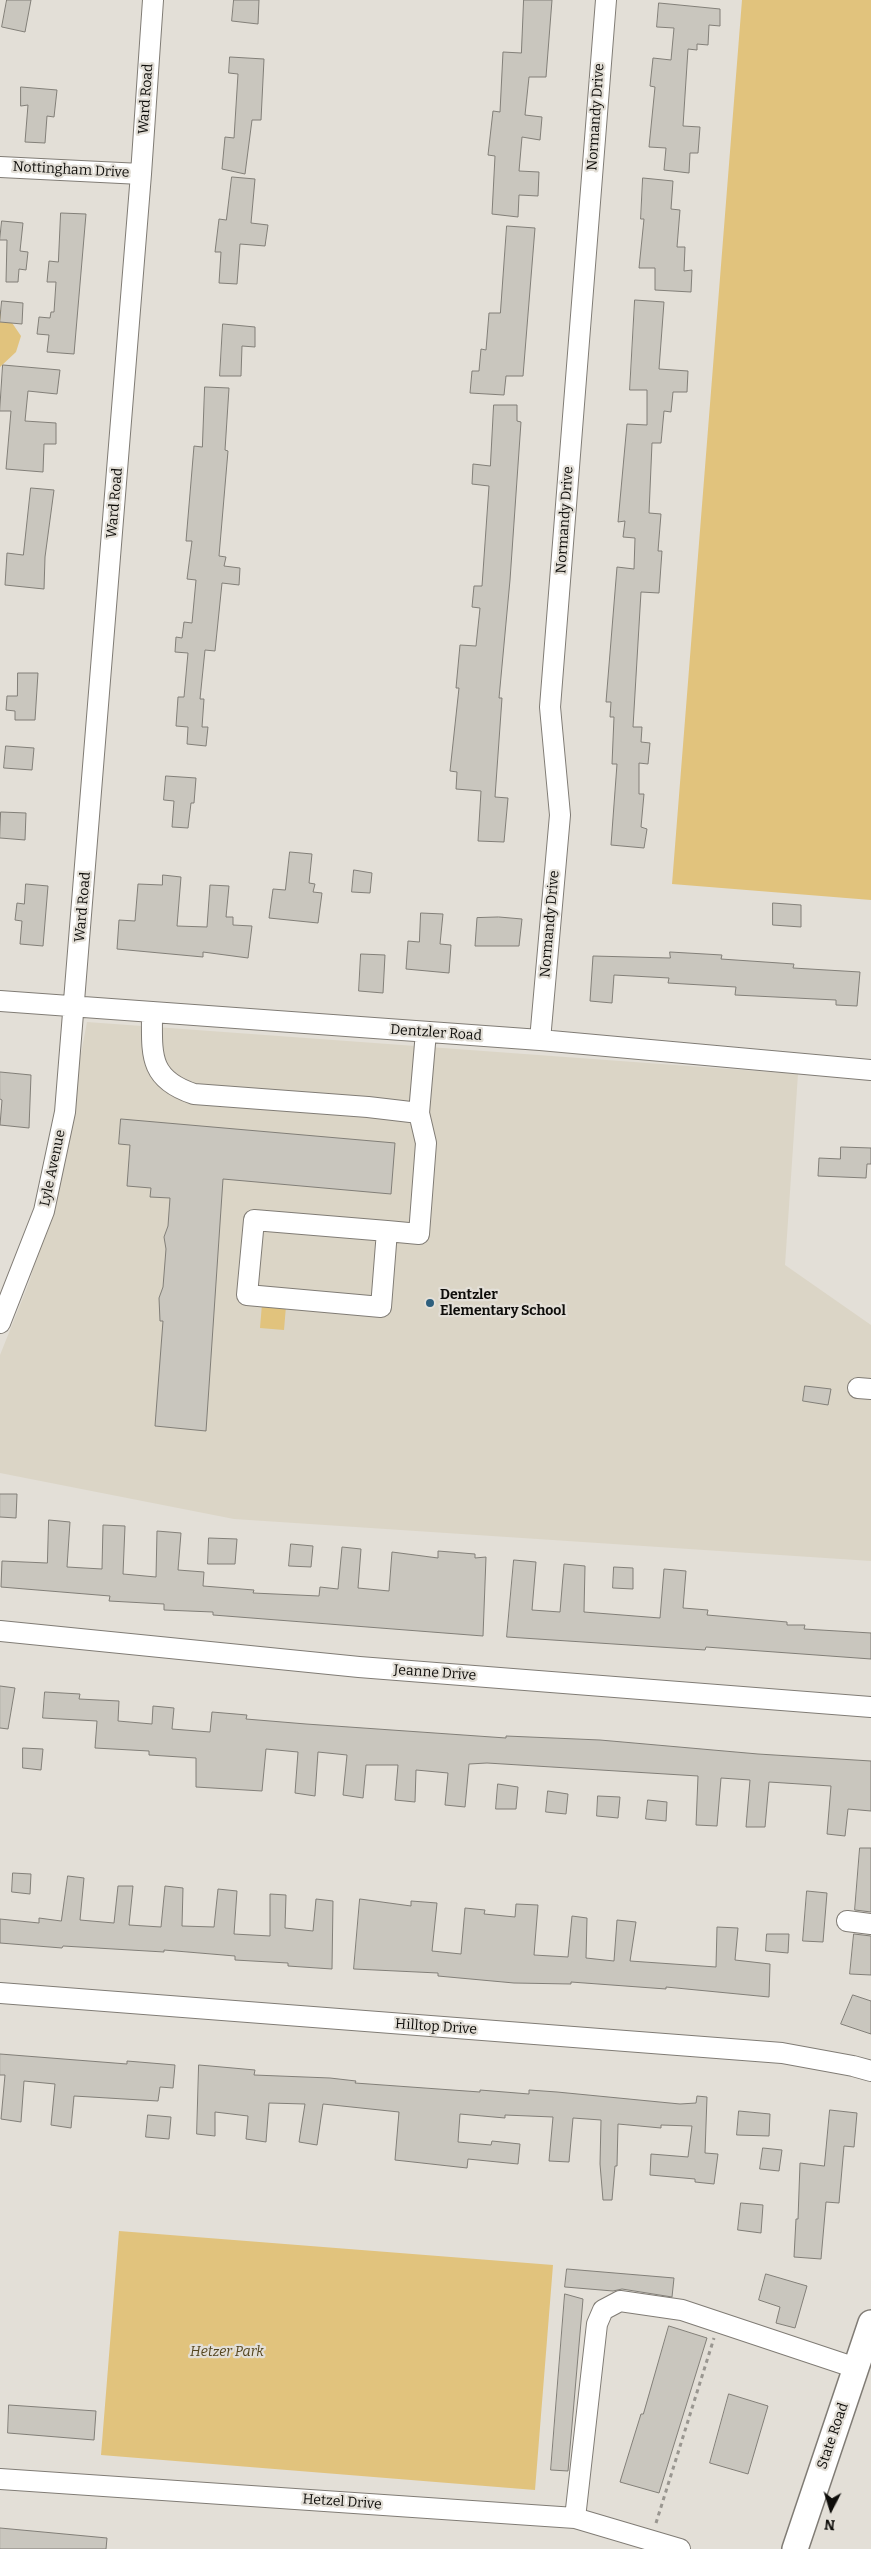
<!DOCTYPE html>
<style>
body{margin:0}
#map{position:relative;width:871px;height:2549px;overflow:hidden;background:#e3dfd7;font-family:Bitter,serif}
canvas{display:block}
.north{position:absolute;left:806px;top:2484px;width:50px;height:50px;-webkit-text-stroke:4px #e3dfd7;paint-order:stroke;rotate:185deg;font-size:14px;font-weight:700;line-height:20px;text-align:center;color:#0e0d0a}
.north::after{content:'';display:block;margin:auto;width:18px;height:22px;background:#0e0d0a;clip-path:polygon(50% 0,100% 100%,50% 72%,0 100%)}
</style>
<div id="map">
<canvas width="871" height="2549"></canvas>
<div class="north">N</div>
</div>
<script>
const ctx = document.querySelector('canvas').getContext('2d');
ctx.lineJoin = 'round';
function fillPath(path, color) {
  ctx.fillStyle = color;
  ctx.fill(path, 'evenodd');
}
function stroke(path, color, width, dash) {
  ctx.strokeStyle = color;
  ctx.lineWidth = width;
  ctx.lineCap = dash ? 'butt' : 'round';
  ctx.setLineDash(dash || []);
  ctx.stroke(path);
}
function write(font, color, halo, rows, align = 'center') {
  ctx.font = font + ' Bitter,serif';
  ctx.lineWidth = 4.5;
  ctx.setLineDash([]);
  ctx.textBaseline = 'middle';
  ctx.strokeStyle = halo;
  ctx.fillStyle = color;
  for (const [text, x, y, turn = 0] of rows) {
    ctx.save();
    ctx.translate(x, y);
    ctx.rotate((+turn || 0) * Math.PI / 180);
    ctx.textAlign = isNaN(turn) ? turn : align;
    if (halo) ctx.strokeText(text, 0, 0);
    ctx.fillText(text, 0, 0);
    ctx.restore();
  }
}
fillPath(new Path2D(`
 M87,1022L798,1074L785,1265L871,1325V1561L234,1519L0,1473V1355L30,1280L60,1164Z`), '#dbd5c6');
fillPath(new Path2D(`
 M742,0H871V900L672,884Z
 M0,310L4,311L21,336L16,352L0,367Z
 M262,1304L286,1306L284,1330L260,1328Z
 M119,2231L553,2265L535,2490L101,2455Z`), '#e1c37d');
const building = new Path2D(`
 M7,0H31L25,32L2,27Z
 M234,0H259L258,24L232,21Z
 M524,0H552L546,77H529L525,115L542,117L540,140L522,137L519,171L539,172L538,196L519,195L518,217L492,214L495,156L488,155L493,111L500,112L503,52L521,53Z
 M659,3L720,9V26L709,25L708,45L697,44V50L688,49L683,126L700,127L698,153H690L689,173L664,170L666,148L649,147L655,87L650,86L653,58L671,60L674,28L657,27Z
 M230,57L264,59L261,120H252L245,174L222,169L225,137L234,138L238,74L229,73Z
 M21,87L57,90L54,117L47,116L45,143L25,142L28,105L21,106Z
 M232,177L255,179L251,223L268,225L265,246L240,244L237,284L219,283L221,252H215L219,219L226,220Z
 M643,178L673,181L671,209L680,210L677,247H685L684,271L692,270L691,292L655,290V268H639L644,219H641Z
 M61,213L86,214L74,354L47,352L49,335L37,334L39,317L50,318L51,312H54L56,282H47L49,261L58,262Z
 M2,221L23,223L20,251L28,252L26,270L19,269L18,282H6L7,240H0Z
 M507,226L535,228L523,376H506L504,395L470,393L472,371H479L481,349L486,350L489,313H500Z
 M635,300L664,302L659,369L688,371L687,392H673L671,412L664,411L661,443H652L649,513L661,514L658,551H662L659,593L641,592L633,727H642L641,742L650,743L648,764L639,763V794H644L641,827L647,829L644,848L611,845L617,764H612L614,717H610L611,702H606L617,567L634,569L635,538L623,537L625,521L618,522L627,424L647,425V390H630Z
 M2,301L23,303L22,324L0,322Z
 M223,324L255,327V347L242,346L241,376H220Z
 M3,365L60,370L57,394L28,391L25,421L56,423V444H44L43,472L6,469L11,411H0Z
 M205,387L229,388L225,450L228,451L219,556L226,557L224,566L240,568L239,585L222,583L215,651L205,650L200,699H204L202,727H208L206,746L187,744L188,727L176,726L178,697H184L188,653L175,652L176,637L182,638L184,622L192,623L196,580L187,579L192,541H186L194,446L202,447Z
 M494,405H517V421L521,422L510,580L499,698H502L495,797L508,798L504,842L478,841L481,791L456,789L457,772L450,771L459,688H456L460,645L476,646L480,608L472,607L474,586H482L489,486L472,484L473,464L490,466Z
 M31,488L54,490L45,557L44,589L5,585L7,553L23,555Z
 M18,673H38L35,720H15V711L6,710L7,696H17Z
 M6,746L34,748L32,770L4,768Z
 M166,776L196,778L194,803H191L188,828L172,827L174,801L164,800Z
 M1,812L26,813L25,840L0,838Z
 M290,852L312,854L309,883L315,884L313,892L322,893L318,923L269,918L273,889L285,890Z
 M354,870L372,873L370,893L352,892Z
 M163,875L181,877L177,926L207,927L210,885L229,886L226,917H233V925L252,926L248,958L203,952V957L117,949L119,920L135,921L138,884L162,885Z
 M26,884L48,886L43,946L20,944L22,921L15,920L17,903L24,904Z
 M773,903L801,905V927L773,925Z
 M421,913L443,914L440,944L451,945L449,973L406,969L408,941L419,942Z
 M499,917L522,919L519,946H475L477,918Z
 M670,952L722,955L721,959L794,964L793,968L860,972L857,1006L836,1005V1000L735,995L736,987L668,983L669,978L614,975L612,1003L590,1001L593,956L670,958Z
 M361,954L385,955L383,993L359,991Z
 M0,1072L31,1075L29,1128L0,1125L2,1100L0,1099Z
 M121,1119L395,1143L391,1194L223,1179L206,1431L155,1426L163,1321H160L159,1298L163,1287L166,1249L164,1237L168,1226L170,1198L150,1197L151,1188L127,1186L130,1145L119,1144Z
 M841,1147L871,1148V1164H867L866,1178L818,1176L819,1158L840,1159Z
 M805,1386L831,1389L828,1405L803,1401Z
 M0,1494H17L16,1518L0,1517Z
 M49,1520L70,1522L67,1567L102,1569L103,1525L125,1526L123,1574L156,1577L157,1531L181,1533L178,1570L204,1572L203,1586L254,1590L253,1593L319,1596L320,1587L338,1589L342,1547L361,1549L358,1588L389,1591L392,1552L438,1558V1551L475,1554V1558L486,1557L483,1636L213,1615V1612L164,1610V1604L109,1601L110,1596L1,1587L2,1561L47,1563Z
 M209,1538L237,1539L235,1564H208Z
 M291,1544L313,1546L311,1567L289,1566Z
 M514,1560L536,1562L532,1610L560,1612L564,1564L585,1566L584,1612L660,1618L664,1569L686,1571L683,1608L708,1610L707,1615L787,1622V1625H805L804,1629L871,1633V1659L706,1647L705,1650L507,1637Z
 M614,1567L633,1568V1589L613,1588Z
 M0,1686L15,1688L8,1729L0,1728Z
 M45,1692L80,1694L79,1699L119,1701L118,1721L152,1724L153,1706L174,1708L172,1729L210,1732L212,1712L247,1715L246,1719L306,1724L506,1738V1736L600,1740L758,1754L871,1761V1811L848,1809L845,1836L827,1834L831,1786L769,1782L765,1827H746L750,1780L721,1778L717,1826L696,1825L698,1776L487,1763L469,1764L465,1807L445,1805L448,1773L416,1770L415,1802L395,1800L398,1765H366L363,1798L343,1795L347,1755L318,1752L315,1796L295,1793L298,1752L266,1749L262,1791L196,1787V1758L149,1755V1751L95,1748L97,1721L43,1718Z
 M23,1748L43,1749L41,1770L23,1768Z
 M498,1784L518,1787L516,1809H496Z
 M548,1791L568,1794L566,1814L546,1812Z
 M598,1796L620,1797L618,1818L597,1816Z
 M648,1800L667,1802L666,1821L646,1819Z
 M860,1848H871V1912L855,1910Z
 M13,1873L31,1874L30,1894L12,1892Z
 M68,1876L84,1878L80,1920L114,1923L118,1886H133L129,1925L161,1927L165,1886L183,1888L182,1926L214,1927L218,1889L237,1891L234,1934L270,1936V1894L286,1895L285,1928L313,1931L316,1899L333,1901L332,1969L288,1966V1963L235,1960V1956L164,1950V1952L63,1946L62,1948L0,1943V1919L39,1923V1918L61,1921Z
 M807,1891L827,1893L823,1942L803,1941Z
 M360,1899L411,1906V1901L437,1903L432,1951L461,1954L465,1908L485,1910L484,1914L515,1917L516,1904L538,1905L534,1955L568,1957L572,1916L587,1918L586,1958L614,1961L617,1920L636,1922L630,1961L716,1967L717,1927L738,1928L735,1960L770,1964L769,1997L666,1987V1989L571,1982V1984L514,1983L438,1976V1973L354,1969Z
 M767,1934H789L788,1953L766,1951Z
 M854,1934L871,1936V1975L850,1974Z
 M853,1995L871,2001V2034L841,2024Z
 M0,2054L127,2064V2061L175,2065L173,2088L160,2087L158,2101L74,2096L71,2128L51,2125L55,2084L24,2081L21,2122L1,2119L5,2075H0Z
 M199,2065L255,2070L254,2075L330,2078L356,2081L355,2083L480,2092V2090L529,2094V2090L557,2092L680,2104L696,2103L697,2096L707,2097L705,2153L718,2154L714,2184L695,2182V2179L650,2175L651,2154L688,2157L692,2126L661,2125V2128L618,2124L617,2166H615L612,2200H603L600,2164L601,2120L573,2118L569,2162L549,2161L553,2117L505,2115V2118L460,2114L458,2142L491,2145L492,2141L520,2144L518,2164L468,2159L467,2168L395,2160L399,2112L323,2104L317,2145L299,2142L305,2104L269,2103L266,2142L246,2139L248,2116L215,2112V2136L197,2134Z
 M830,2110L857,2113L854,2147L844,2146L839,2203L826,2202L821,2259L794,2257L796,2219H798L800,2163L824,2166Z
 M739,2111L770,2114L769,2136L737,2135Z
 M148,2115L171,2117L169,2139L146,2137Z
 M763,2148L782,2150L779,2171L760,2169Z
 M741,2203L763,2205L761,2233L738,2230Z
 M567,2269L674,2278L672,2297L622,2289L613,2291L565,2287Z
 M766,2274L807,2286L795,2328L776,2323L780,2307L759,2300Z
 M565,2294L583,2299L568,2471L551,2470Z
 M669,2326L707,2338L659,2493L620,2482L641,2414H643Z
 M729,2394L768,2406L748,2474L710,2463Z
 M9,2405L96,2411L94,2440L8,2433Z
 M0,2528L107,2538L106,2549H0Z`);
fillPath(building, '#c9c6be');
stroke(building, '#827f78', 1);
const minor = new Path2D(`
 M0,167L141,174
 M0,1001L540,1040L871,1070
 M152,1012C152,1054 148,1079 194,1094L368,1107L419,1113
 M540,1040L560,815L550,707L606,0
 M254,1220L387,1231L381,1307L247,1295Z
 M387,1231L419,1234L426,1143L419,1113L426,1032
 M0,1323L44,1211L65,1112L141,174L153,0
 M858,1388L871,1389
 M0,1631L359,1667L871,1707
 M847,1921L871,1924
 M0,1993L782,2053L853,2066L871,2071
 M0,2479L575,2518L680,2549
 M575,2518L597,2324L603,2310L620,2301L682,2310L856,2368`);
const major = new Path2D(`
 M795,2549L871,2323`);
stroke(minor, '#807c75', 22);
stroke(major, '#807c75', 28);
stroke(new Path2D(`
 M656,2523L714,2338`), '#999690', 3, [4, 4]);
stroke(minor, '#fff', 20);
stroke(major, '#fff', 25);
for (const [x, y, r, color] of [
 [430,1303,5,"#2e5f7d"]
]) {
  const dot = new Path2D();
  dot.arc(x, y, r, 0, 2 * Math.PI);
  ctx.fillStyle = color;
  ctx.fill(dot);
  stroke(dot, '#e3dfd7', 2);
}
write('14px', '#0e0d0a', '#e3dfd7', [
 ["Ward Road",146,99,-86],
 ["Normandy Drive",596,117,-86],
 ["Nottingham Drive",71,170,3],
 ["Ward Road",115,503,-85],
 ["Normandy Drive",565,520,-86],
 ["Ward Road",83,907,-85],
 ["Normandy Drive",550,924,-85],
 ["Dentzler Road",436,1033,4],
 ["Lyle Avenue",53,1168,-78],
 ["Jeanne Drive",435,1673,4],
 ["Hilltop Drive",436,2027,4],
 ["State Road",833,2436,-71],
 ["Hetzel Drive",342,2502,4]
]);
write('bold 14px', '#0e0d0a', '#e3dfd7', [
 ["Dentzler",440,1295],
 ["Elementary School",440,1311]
], 'left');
write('italic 14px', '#554620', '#e3dfd7', [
 ["Hetzer Park",227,2352]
]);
</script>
